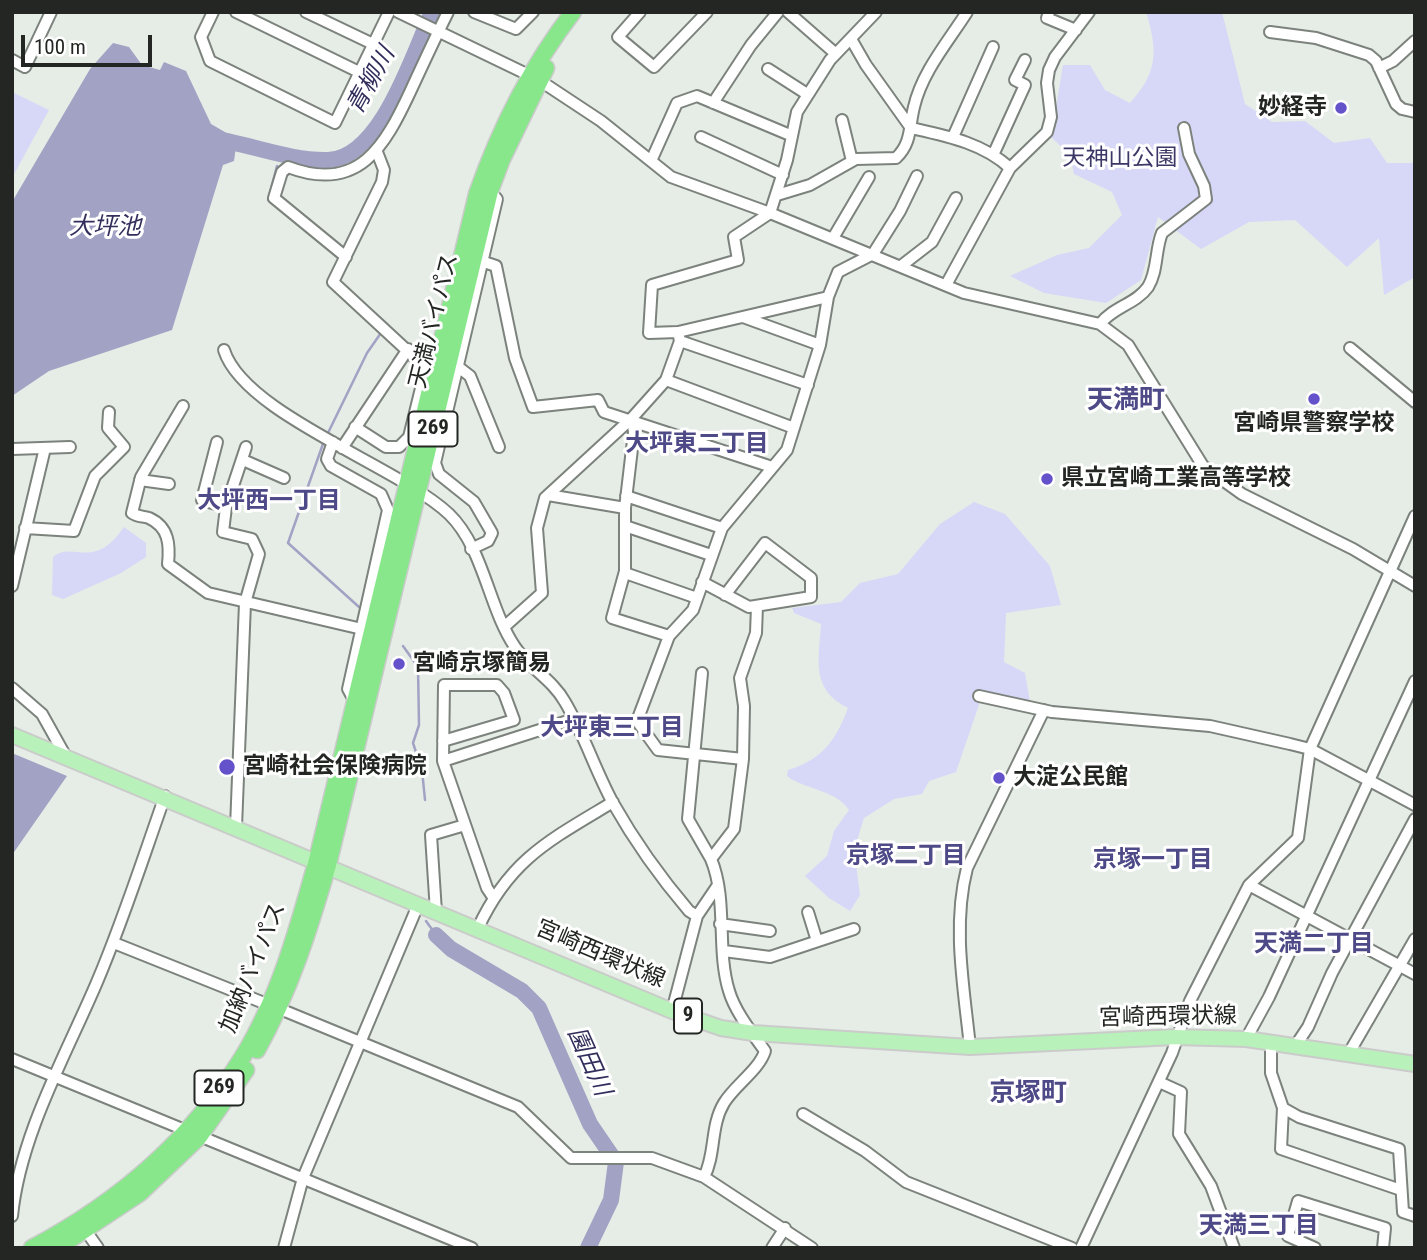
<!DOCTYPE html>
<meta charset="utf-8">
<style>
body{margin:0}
#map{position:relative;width:1427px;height:1260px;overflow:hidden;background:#e6ede6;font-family:"Roboto Condensed",sans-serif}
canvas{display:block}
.frame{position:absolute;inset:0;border:14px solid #232623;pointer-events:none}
.scale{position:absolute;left:21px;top:35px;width:131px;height:32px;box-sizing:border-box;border:4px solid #232623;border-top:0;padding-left:9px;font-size:21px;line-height:24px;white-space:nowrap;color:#232623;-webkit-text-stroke:5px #fff;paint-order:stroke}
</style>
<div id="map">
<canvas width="1427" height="1260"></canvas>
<div class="frame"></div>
<div class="scale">100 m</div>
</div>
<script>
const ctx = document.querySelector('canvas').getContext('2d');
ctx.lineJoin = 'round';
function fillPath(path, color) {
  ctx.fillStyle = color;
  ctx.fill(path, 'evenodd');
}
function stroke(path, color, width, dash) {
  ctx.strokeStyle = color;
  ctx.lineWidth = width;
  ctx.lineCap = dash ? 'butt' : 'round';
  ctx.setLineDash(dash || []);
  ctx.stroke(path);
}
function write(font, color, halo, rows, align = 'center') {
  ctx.font = font + ' "Roboto Condensed","Noto Sans JP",sans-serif';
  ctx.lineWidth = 6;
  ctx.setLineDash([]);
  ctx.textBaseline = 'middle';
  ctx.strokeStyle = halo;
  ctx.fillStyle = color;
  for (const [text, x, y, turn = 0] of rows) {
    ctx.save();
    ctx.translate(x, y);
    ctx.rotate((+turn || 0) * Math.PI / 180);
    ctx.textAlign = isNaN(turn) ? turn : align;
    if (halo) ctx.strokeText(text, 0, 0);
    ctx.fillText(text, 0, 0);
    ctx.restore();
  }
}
fillPath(new Path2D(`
 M1146,12H1222L1245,104L1272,122L1305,121L1334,143L1370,138L1387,163H1415V277L1384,295L1379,238L1347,267L1295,220L1249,222L1201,249L1158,217L1141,280L1106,303L1044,293L1010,276L1057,255L1089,248L1122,215L1112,192L1074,174L1070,155L1051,137L1063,65H1090L1105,90L1130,103C1158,72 1158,51 1146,12Z
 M12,92L49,110L12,178Z
 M974,502L1005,514L1050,566L1061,605L1006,613L1004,662L1025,673L1030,702L982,696L956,772L929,781L922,794L894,799L864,818L854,850L860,895L850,911L829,898L805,876L827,856L834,831L849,810C835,789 805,790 787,776L788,770C822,760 836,740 848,708C810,689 819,660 821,624L794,613L792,608L841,602L860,583L898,574L940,524Z
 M124,527L146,543V557L121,573L63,599L52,595L53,557C74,540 93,572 124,527Z`), '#d7d7f8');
fillPath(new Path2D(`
 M113,43L129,47L142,65L160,70L164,62L186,71L211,124L237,139L234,161L223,165L172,330L49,371L12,396V202L90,69Z
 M12,753L67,776L12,855Z`), '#a2a2c4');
stroke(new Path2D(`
 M271,202L268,200L277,166
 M372,311L388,325
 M327,435L367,353L383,330
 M324,441L288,543L359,607
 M403,646L418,667L419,725L413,743L422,770L425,800
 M426,921L436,935`), '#a2a2c4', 2.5);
stroke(new Path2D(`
 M216,139C252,145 291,161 328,160C381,158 413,54 432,12
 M436,935L451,949L522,991L539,1008L590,1124L616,1162L611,1200L588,1248`), '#a2a2c4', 16);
const minor = new Path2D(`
 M213,12L201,37L210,61L335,123L389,12
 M236,12L359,72
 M306,12L373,44
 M398,12L539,80L601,121L671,177L770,213L964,293L1100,324L1128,345L1203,466L1242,494L1353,549L1415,586
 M474,12L516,29L533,12
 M640,12L618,37L654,67L707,12
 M788,12L836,54
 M1049,12L1047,18L1076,30
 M1270,32L1316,38L1369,55L1376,61L1396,104L1402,109L1415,112
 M851,39L866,65L911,128C947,136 983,143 1010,168
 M12,60L25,67L51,12
 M1379,68L1393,61L1415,41
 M768,69L807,94
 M713,103L751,45L778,12
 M842,120L852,161
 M701,137L783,175
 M953,137L993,47
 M377,152L384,170L382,182L333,282L426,368H435
 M994,153L1025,85L1015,80L1025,60
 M651,161L677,103L697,96L790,135
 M777,195L810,185L856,159L896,158C912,143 909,126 914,107C922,72 948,42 967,12
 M833,238L869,177
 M346,257L274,198L282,172L288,167C359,194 385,146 411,90C423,64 435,38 448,12
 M484,262L496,266L515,358L533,407L598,400L604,412L772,467
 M901,266L932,242L956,198
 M946,285L1010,168L1047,132L1051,117L1047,83L1049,70L1055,57L1089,12
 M743,317L820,345
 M1100,324C1113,307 1136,304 1148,287C1158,271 1155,250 1162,233L1206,199L1204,186L1189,154L1184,128
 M678,332L649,333L652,285L738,260L734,237L770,213L787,160L797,112L830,60L876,12
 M680,341L808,385
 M1350,348L1415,402
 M224,350C244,414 398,466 449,514C484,548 488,607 515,647C529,668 553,680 565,702C584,734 595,770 613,803C635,842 660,877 689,911L697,916
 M457,366L470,376L499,447
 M666,380L794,428
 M183,406L141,477L132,513C138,517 142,516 149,518C169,527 170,545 168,564L208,593L362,629
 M632,418L634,432L625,508V571L612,618L669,636
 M355,427L386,447H399L409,437L426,368
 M217,442L202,500L226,507
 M333,442L327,459L331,466L381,494L388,510L348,689L355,702
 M342,448L408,349
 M12,449L70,447
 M243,460L284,478
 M140,480L169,484
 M548,495L625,508
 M626,496L722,528
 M625,526L711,555
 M25,528L74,531L95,476L124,447L108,428L109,412
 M471,549L488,541L492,533L474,502L439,474L435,463L497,199L490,191
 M625,573L697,598
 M702,582L749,607L811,597V578L765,543L725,595
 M12,586L45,448
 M504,627L542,593L537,528L545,498L632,418L666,380L680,341L678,332L828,297
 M702,673L688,819L711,859
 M12,688L42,714L66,757
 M979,696L1052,712L1210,726L1290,744L1310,749L1415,805
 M743,759L658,750L637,721L669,636L693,610L722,528L787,450L820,345L828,297L838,272L873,254L900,211L917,176
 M443,761L444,685H497L504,693L514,720L443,741
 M236,827L245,603L259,554L252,539L223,532L226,507L246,447
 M1249,885L1415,974
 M493,897L487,888L443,761L574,719
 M436,912L431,835L465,825
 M808,912L817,941
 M720,924L770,931
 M478,928C510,859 550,840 613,802
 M114,943L269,1005
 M724,951L770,957L854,929
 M280,1009L518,1107L571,1158H652L704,1177L812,1248
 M672,1011L697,916L718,885
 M1246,1039L1269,997L1415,681
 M1271,1041V1073L1283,1108L1281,1149L1401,1190
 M1296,1045L1308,1027L1332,973L1415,819
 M970,1047C964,988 952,926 967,868L1044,710
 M1349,1053L1415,939
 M12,1059L472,1248
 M1159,1082L1181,1092L1179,1134L1211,1186L1234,1248
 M1283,1108L1299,1117L1399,1149L1403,1212L1415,1216
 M803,1114L865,1151L906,1182L1072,1248
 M704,1177C716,1154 710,1126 724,1103C735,1085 759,1070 765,1051C753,1034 735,1012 729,991C716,949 728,900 711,859L734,829L743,759L744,706L740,678L756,633L757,606
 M12,1216C20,1135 66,1055 97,982C123,921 143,858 165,796
 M86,1231L98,1248
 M284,1248L303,1178L418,905
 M772,1248L785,1228
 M1081,1248L1172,1053L1190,1001L1249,885L1298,838L1310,749L1415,516
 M1315,1248L1288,1236L1298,1201L1385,1228L1383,1248`);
const major = new Path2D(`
 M12,735L672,1011L721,1028L753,1033L970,1047L1175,1037L1246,1039L1415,1064`);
const highway = new Path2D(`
 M257,1050C290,991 309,930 328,865L490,191L502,159L546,68
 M32,1248C117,1203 190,1141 242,1058C279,998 298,928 317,860L477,194C500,128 530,68 573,12
 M57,1248L140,1193L199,1137L246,1070`);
stroke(minor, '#7c827c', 14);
stroke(major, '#cacbca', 18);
stroke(highway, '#cacbca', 19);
stroke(minor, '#fff', 10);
stroke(major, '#b8f1b9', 14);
stroke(highway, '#88e78b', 16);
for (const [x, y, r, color] of [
 [1341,108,7,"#6452cb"],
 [1314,399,7,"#6452cb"],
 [1047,479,7,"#6452cb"],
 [399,664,7,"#6452cb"],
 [227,767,9,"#6452cb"],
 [999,778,7,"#6452cb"]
]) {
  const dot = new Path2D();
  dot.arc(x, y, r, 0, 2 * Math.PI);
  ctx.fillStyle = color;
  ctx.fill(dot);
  stroke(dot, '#fff', 2.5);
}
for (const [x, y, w] of [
 [433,429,49],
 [688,1016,28],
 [219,1088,49]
]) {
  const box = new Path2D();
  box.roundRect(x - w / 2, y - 17.5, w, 35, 5);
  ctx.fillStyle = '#fff';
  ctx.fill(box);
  stroke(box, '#232623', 2);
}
write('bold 21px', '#232623', null, [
 ["269",433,429],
 ["9",688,1016],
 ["269",219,1088]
]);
write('bold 23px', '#232623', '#fff', [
 ["妙経寺",1327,108,"right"],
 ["宮崎県警察学校",1314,424,"center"],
 ["県立宮崎工業高等学校",1061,479],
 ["宮崎京塚簡易",413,664],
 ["宮崎社会保険病院",243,767],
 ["大淀公民館",1013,778]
], 'left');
write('23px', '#3b3766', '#fff', [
 ["天神山公園",1120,159]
]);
write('23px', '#232623', '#fff', [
 ["天満バイパス",435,321,-76],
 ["宮崎西環状線",600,955,23],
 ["加納バイパス",254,968,-68],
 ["宮崎西環状線",1168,1018,-1]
]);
write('italic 24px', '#322e5c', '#fff', [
 ["青柳川",372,81,-61],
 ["大坪池",105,228],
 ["園田川",588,1062,66]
]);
write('bold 24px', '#4e4987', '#fff', [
 ["大坪東二丁目",697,445],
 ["大坪西一丁目",269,502],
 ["大坪東三丁目",612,729],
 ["京塚二丁目",906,857],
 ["京塚一丁目",1153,861],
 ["天満二丁目",1314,945],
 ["天満三丁目",1259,1227]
]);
write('bold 26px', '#4e4987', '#fff', [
 ["天満町",1126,401],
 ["京塚町",1028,1094]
]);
</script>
